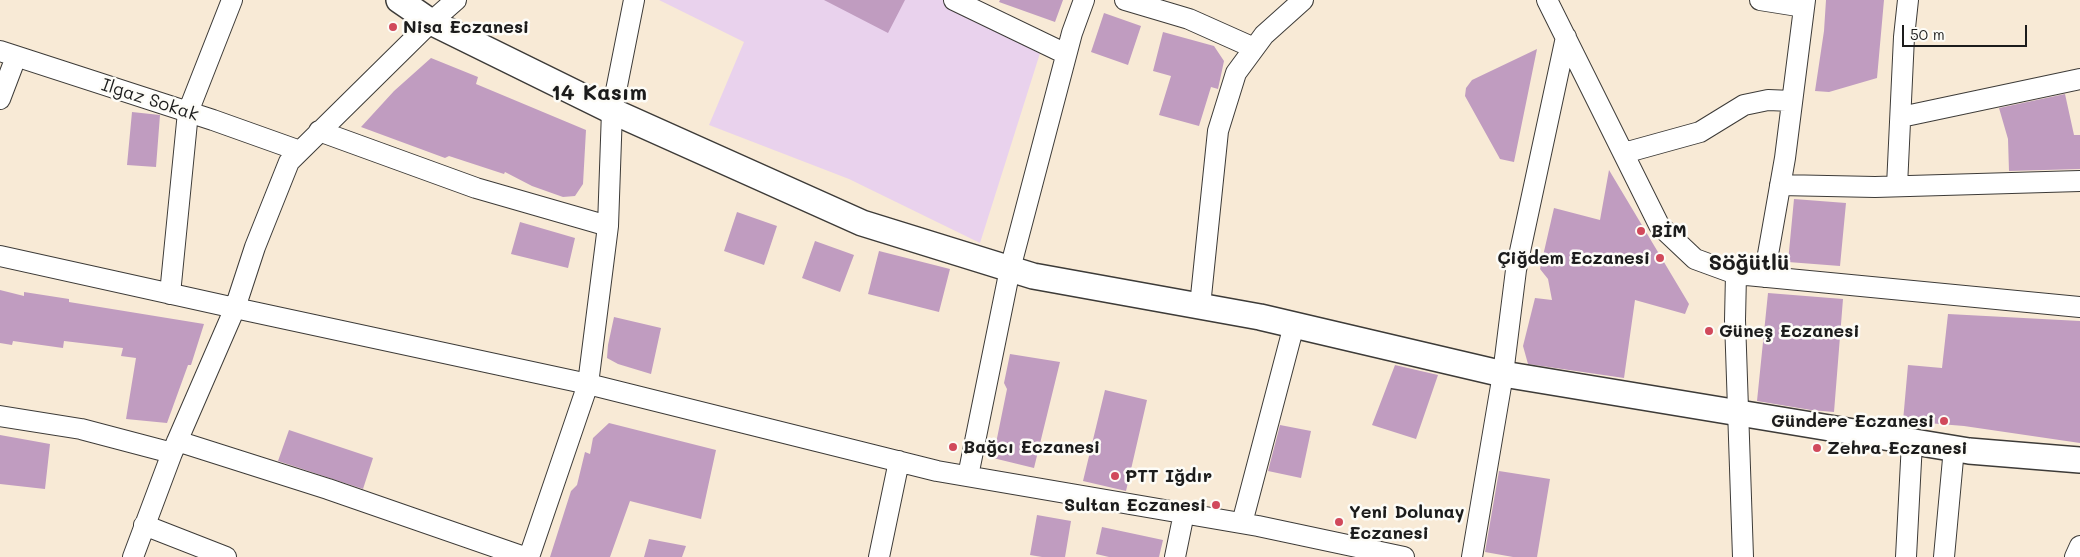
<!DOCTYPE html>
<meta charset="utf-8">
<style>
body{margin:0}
#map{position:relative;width:2080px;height:557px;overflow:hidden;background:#f8ead6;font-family:Mali,sans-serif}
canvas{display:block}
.scale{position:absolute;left:1902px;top:25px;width:125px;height:22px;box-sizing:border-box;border:2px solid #1c1c1c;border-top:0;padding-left:6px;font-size:15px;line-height:18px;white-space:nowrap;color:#1c1c1c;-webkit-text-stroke:4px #fdfcf7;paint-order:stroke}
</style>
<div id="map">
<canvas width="2080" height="557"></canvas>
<div class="scale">50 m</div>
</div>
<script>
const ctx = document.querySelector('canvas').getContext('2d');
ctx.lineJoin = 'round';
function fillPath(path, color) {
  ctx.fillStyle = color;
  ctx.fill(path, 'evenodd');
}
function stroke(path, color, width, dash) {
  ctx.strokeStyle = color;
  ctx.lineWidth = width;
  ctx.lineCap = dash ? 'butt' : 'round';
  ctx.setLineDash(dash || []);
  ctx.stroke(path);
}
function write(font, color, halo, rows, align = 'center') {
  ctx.font = font + ' Mali,sans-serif';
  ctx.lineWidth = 5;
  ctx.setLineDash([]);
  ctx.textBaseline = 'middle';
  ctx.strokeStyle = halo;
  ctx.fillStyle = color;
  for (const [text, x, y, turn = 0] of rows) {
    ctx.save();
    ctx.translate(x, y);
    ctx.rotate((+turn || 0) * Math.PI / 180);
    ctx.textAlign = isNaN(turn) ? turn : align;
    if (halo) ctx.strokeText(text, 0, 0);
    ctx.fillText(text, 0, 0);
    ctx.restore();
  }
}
fillPath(new Path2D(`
 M659,0H944L1041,50L980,243L849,179L709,125L744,42Z`), '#e9d2ed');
fillPath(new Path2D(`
 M824,0H905L888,33Z
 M1000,0H1063L1055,22L999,2Z
 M1826,0H1884L1877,78L1829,92L1815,91L1824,31Z
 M1104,13L1141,26L1128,65L1091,52Z
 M1163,32L1214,46L1224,61L1218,89L1211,87L1199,126L1159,115L1171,76L1153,71Z
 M1537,49L1514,162L1500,159L1465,96L1466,88L1472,80Z
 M431,58L478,77L476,84L586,130L583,184L575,196L563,197L532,186L505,172L504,174L449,156L445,158L361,127L394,91Z
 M2065,94L2074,135H2080V169L2009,171L2008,139L1999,108Z
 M132,112L160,115L156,167L127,165Z
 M1609,170L1689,304L1685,314L1635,300L1624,378L1528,364L1523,346L1535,298L1552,300L1548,279L1540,269L1554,208L1600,220Z
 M1794,199L1846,203L1840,266L1788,262Z
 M737,212L777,226L764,265L724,251Z
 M520,222L575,238L568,268L511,254Z
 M815,241L854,255L840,292L802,278Z
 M879,251L950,269L939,312L868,294Z
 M0,290L24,296V292L69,299V302L204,324L191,365H188L167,423L126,419L136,358L121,356L123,348L64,341L63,348L13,341L12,345L0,343Z
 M1768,293L1843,299L1834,412L1811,410L1757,401Z
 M1948,314L2080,321V443L1964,426L1903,421L1908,365L1942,368Z
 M614,317L661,328L651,374L618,364L607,358L608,345Z
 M1010,354L1060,362L1034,468L993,458L1007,389L1004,383Z
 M1395,365L1438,375L1416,439L1372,425Z
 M1105,390L1147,400L1126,491L1083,481Z
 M609,423L716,450L701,519L630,501L610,557H550L571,491L577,485L585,452L590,454L593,438Z
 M1280,425L1311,431L1301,478L1268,471Z
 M289,430L373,458L363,489L278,461Z
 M0,435L50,444L45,489L0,484Z
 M1499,471L1550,479L1537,557H1513L1485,552Z
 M1037,515L1071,521L1065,557H1042L1030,555Z
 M1102,527L1163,540L1159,557H1109L1096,554Z
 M649,539L686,546L682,557H644Z`), '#c09cc0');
const minor = new Path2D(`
 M954,0L1066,54
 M1125,0L1189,19L1254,48
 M1547,0L1659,225L1695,259L1736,274L2080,307
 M1760,0L1804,7
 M0,51L213,120L300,151
 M0,99L16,57
 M1901,117L2080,79
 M319,131L476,188L608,226
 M1624,153L1700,132L1744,105L1768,100L1792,101
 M1780,185L1875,187L2080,181
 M1897,186L1904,37L1908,0
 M0,256L235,308L588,384L937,471L1258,526L1404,557
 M1736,274L1735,320L1743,557
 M1764,277L1785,158L1805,0
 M170,294L188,112L232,0
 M1200,306L1218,131L1236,73L1264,35L1303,0
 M0,416L81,429L172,453
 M177,441L328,489L524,557
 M968,476L1010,269L1072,33L1084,0
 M1242,523L1294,325
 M144,525L226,557
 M133,557L172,453L235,308L255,247L289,162L431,22L456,0
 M529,557L588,384L608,226L612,111L634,0
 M879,557L899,461
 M1175,557L1184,513
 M1472,557L1503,374L1516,270L1566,37
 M1906,557L1912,442
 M1944,557L1954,448
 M2075,557L2080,546`);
const major = new Path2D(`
 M399,0L431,22L612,111L862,223L1033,276L1260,317L1503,374L1969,451L2080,460`);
stroke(minor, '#3d3b38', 22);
stroke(major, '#3d3b38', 28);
stroke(minor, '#fff', 20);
stroke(major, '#fff', 25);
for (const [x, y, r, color] of [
 [393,27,5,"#d1495b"],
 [1641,231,5,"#d1495b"],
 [1660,258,5,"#d1495b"],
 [1709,331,5,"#d1495b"],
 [1944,421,5,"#d1495b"],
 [953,447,5,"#d1495b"],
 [1817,448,5,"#d1495b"],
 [1115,476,5,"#d1495b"],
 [1216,505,5,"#d1495b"],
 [1339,522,5,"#d1495b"]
]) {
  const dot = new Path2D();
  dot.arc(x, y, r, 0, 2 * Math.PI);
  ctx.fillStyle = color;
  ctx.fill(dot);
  stroke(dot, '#fdfcf7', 2);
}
write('bold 18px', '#1c1c1c', '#fdfcf7', [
 ["Nisa Eczanesi",403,27],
 ["BİM",1651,231],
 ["Çiğdem Eczanesi",1650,258,"right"],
 ["Güneş Eczanesi",1719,331],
 ["Gündere Eczanesi",1934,421,"right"],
 ["Bağcı Eczanesi",963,447],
 ["Zehra Eczanesi",1827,448],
 ["PTT Iğdır",1125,476],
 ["Sultan Eczanesi",1206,505,"right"],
 ["Yeni Dolunay",1349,512],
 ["Eczanesi",1349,533]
], 'left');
write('18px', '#1c1c1c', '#fdfcf7', [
 ["Ilgaz Sokak",150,100,18]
]);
write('bold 22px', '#1c1c1c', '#fdfcf7', [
 ["14 Kasım",599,93],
 ["Söğütlü",1749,263]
]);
</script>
